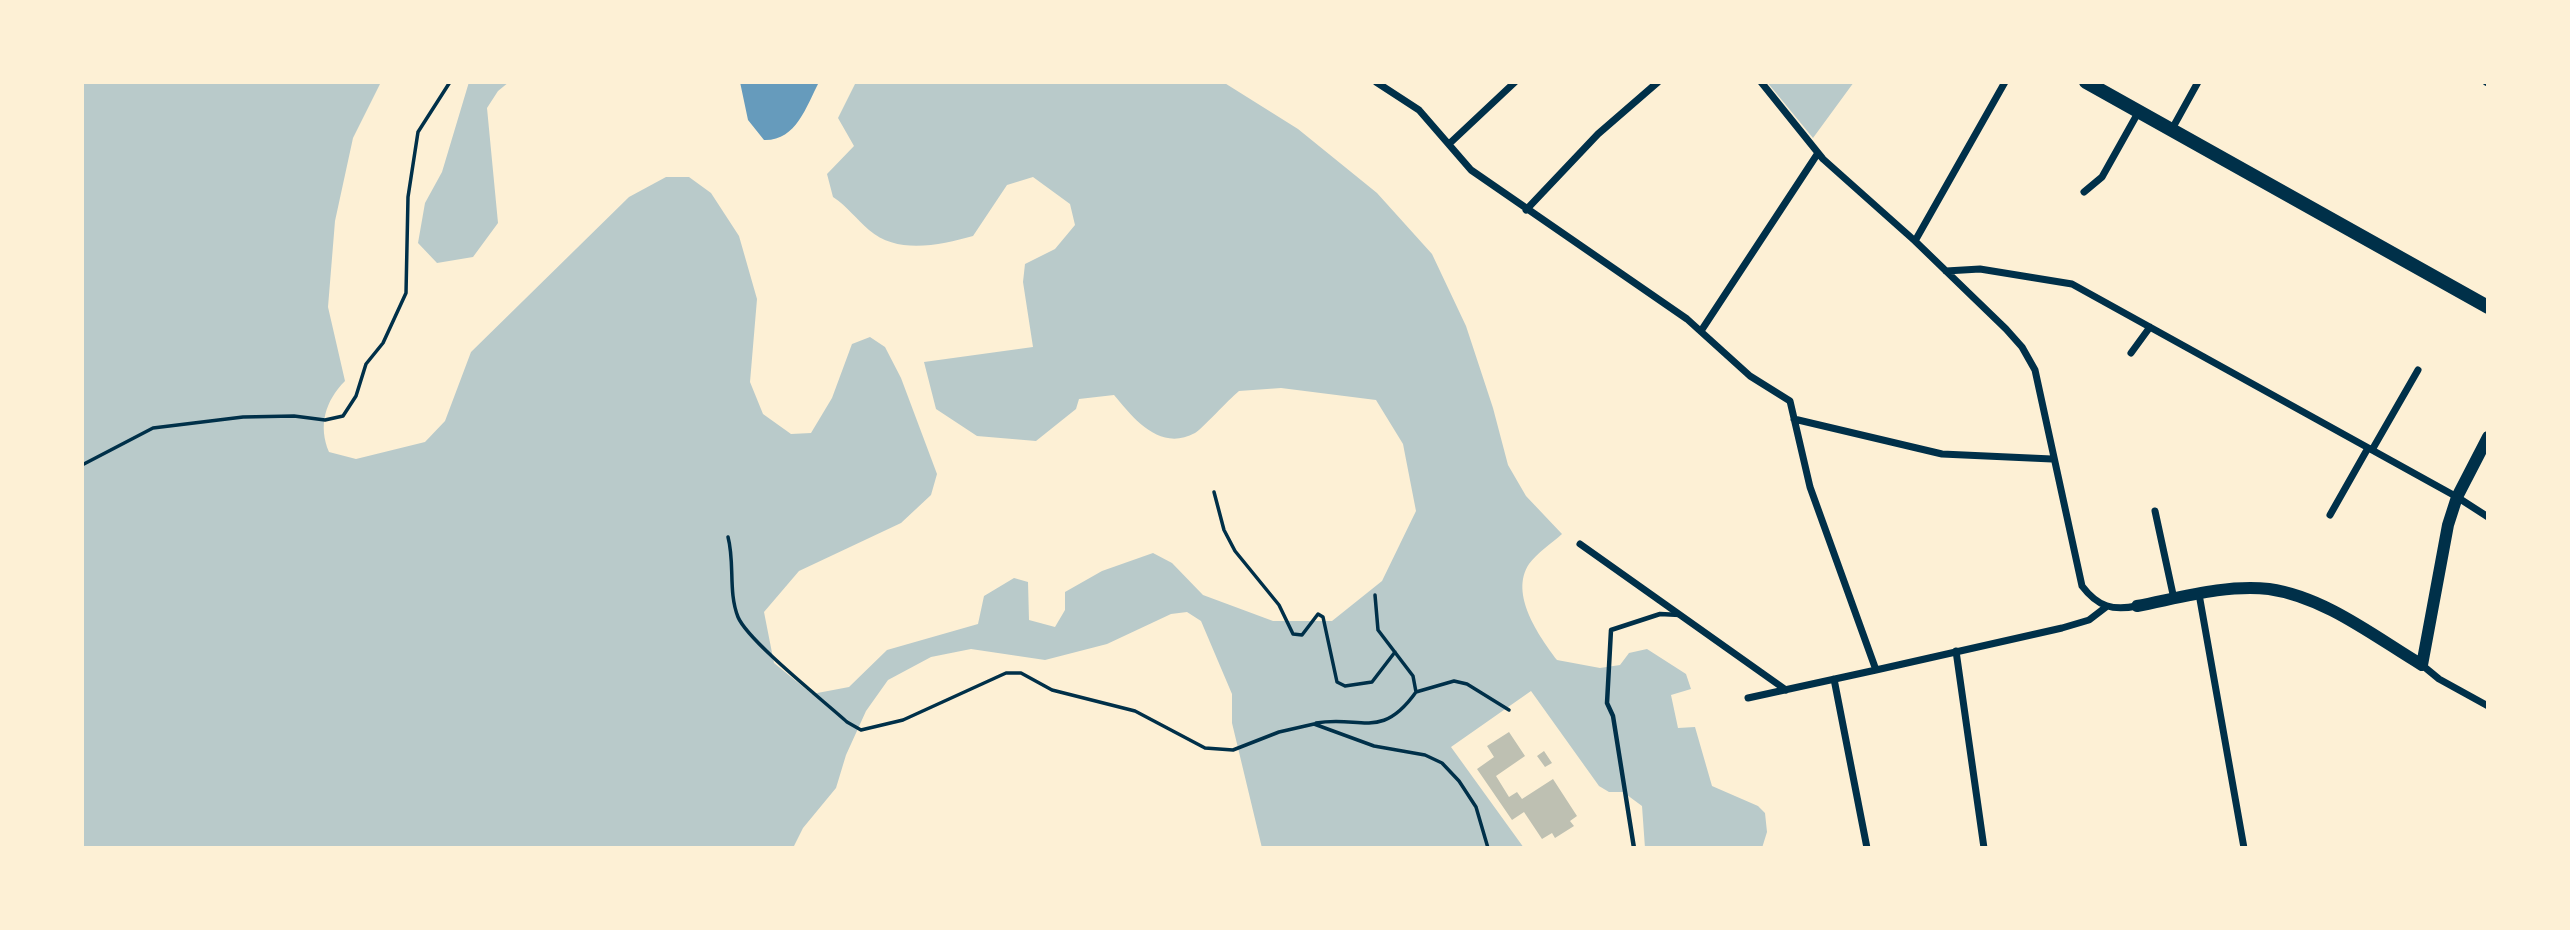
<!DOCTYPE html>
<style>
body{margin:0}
#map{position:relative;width:2570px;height:930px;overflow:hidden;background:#fdf0d5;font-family:"IBM Plex Sans",sans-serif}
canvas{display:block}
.frame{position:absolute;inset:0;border:84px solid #fdf0d5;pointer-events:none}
</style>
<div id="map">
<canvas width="2570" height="930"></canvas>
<div class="frame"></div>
</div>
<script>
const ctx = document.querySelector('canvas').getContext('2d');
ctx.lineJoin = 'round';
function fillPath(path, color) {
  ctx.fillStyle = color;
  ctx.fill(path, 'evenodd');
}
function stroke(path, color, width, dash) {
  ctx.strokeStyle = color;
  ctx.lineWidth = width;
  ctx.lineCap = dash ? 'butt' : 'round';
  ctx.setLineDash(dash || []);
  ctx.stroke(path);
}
fillPath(new Path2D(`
 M82,82H381L353,138L335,221L328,307L345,381C325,401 318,426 329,452L356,459L425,442L445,421L471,352L629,197L666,177H689L711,193L739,236L757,299L750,382L763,414L791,434L811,433L832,398L852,344L870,337L885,347L901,378L937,474L931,495L901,523L799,571L764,612L774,663L812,694L849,687L887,650L978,624L984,596L1014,578L1028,582L1029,620L1055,627L1065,610V592L1102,571L1153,553L1172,563L1203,595L1273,621H1332L1382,581L1416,511L1403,444L1376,400L1281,388L1239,391C1228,400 1202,429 1195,433C1160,452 1134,419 1114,395L1079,399L1076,409L1036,441L977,436L936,409L924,362L1033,347L1023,282L1025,264L1055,249L1075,225L1070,204L1033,177L1007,185L973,236C940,245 898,255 869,230C856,219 848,207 833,197L827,174L854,146L838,118L856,82H1223L1298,129L1377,193L1432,254L1466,326L1493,408L1508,465L1526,496L1562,534C1552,543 1537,553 1529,564C1509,594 1539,636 1557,660L1600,668L1620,665L1629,653L1647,649L1686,674L1691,689L1671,695L1678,728L1695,727L1712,786L1758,806L1765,813L1767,832L1762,848H1645L1642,806L1623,792H1609L1599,786L1531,691L1451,747L1524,848H1262L1232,723V694L1201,621L1187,612L1171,614L1107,644L1045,660L971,649L931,657L888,680L866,711L846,755L836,788L803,828L793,848H82Z
 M469,82H509L498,91L487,108L498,223L473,257L437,263L418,243L425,203L442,172Z
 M1767,82H1854L1813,138Z`), '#b9caca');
fillPath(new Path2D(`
 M740,82H819C806,107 796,141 764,140L748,120Z`), '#669bbc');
fillPath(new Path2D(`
 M1509,732L1525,756L1496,776L1509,797L1517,792L1522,799L1553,779L1577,816L1570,821L1574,826L1555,838L1552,833L1542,839L1524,812L1512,820L1477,769L1494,757L1487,746Z
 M1544,751L1552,763L1545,767L1537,756Z`), '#bec0b2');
stroke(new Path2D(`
 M82,465L153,428L243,417L294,416L325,420L343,416L356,396L366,364L383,343L406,293L408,197L418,132L450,82
 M1214,492L1224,530L1235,551L1279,605L1293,634L1302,635L1318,614L1323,617L1337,682L1345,686L1372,682L1395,652
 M728,537C735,563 728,592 738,617C748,641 824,701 847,722L861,730L903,720L1006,673H1021L1052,690L1135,711L1205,748L1233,750L1279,732L1314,724L1374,746L1425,755L1442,763L1459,781L1476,807L1488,848
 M1416,692L1454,681L1467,684L1509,710
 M1316,723C1361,715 1381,741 1416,692L1413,676L1378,630L1375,595`), '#003049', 3.5);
stroke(new Path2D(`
 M1634,848L1613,716L1607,703L1611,630L1660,614L1680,615`), '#003049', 4.5);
stroke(new Path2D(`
 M1376,82L1419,110L1471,170L1687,319L1750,376L1790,401L1810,487L1876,670L2062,628L2089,620L2106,607
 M1761,82L1823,159L1915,241L2006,329L2022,347L2035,370L2082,586C2098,607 2113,611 2137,606
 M2486,82L2488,83
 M2172,129L2198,82
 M1449,144L1515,82
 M2084,192L2102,177L2139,111
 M1526,210L1598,134L1658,82
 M1915,241L2005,82
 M1946,271L1980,269L2072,284L2457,497L2488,517
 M1701,331L1818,153
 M2131,353L2150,327
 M1794,419L1942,454L2052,459
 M2372,450L2418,370
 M2155,511L2174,599
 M2330,515L2368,448
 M1580,544L1786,690
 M2199,594L2244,848
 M1956,651L1984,848
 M2422,665L2439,679L2488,706
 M1834,679L1867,848
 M1748,698L1876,670`), '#003049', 7);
stroke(new Path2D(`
 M2137,606C2179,598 2226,584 2269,589C2325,597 2375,637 2422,665L2448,525L2457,497L2488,437`), '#003049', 12);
stroke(new Path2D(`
 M2086,82L2488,307`), '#003049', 14);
</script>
